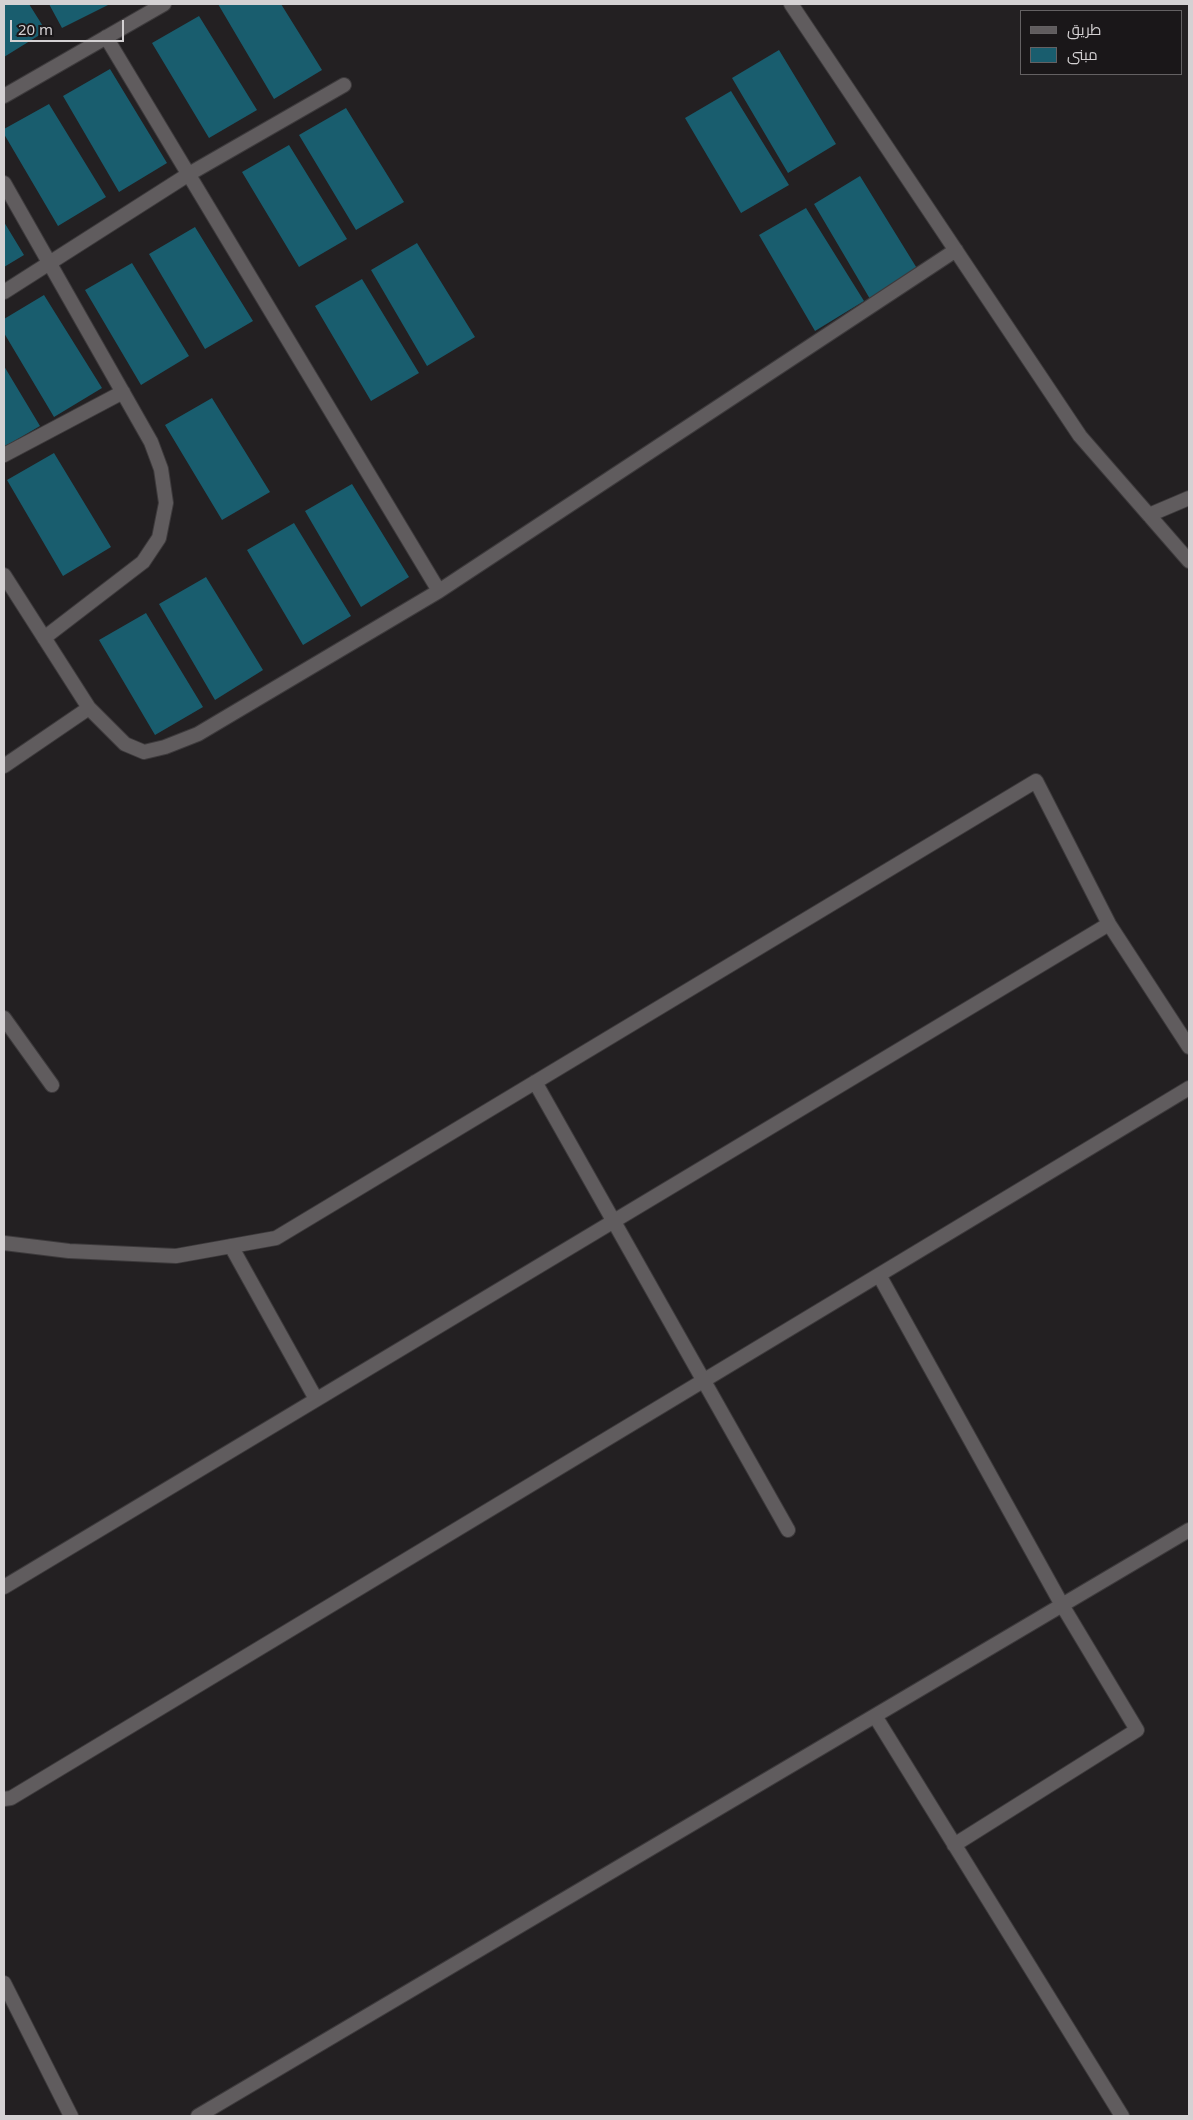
<!DOCTYPE html>
<meta charset="utf-8">
<style>
body{margin:0}
#map{position:relative;width:1193px;height:2120px;overflow:hidden;background:#232022;font-family:"Noto Sans",Cairo,sans-serif}
canvas{display:block}
.frame{position:absolute;inset:0;border:5px solid #d4d1d3;pointer-events:none}
.legend{position:absolute;left:1020px;top:10px;width:162px;height:65px;box-sizing:border-box;background:#1a1719;border:1px solid #646163;margin:0;padding:6px 9px;list-style:none;font-size:15px;color:#d4d1d3}
.legend li{display:flex;align-items:center;gap:10px;height:25px}
.legend b{width:25px;border:1px solid #646163}
.scale{position:absolute;left:10px;top:20px;width:114px;height:22px;box-sizing:border-box;border:2px solid #d4d1d3;border-top:0;padding-left:6px;font-size:15px;line-height:18px;white-space:nowrap;color:#d4d1d3;-webkit-text-stroke:4px #1a1719;paint-order:stroke}
</style>
<div id="map">
<canvas width="1193" height="2120"></canvas>
<div class="frame"></div>
<ul class="legend">
<li><b style="height:6px;background:#605c5e"></b>طريق</li>
<li><b style="height:14px;background:#195d6e"></b>مبنى</li>
</ul>
<div class="scale">20 m</div>
</div>
<script>
const ctx = document.querySelector('canvas').getContext('2d');
ctx.lineJoin = 'round';
function fillPath(path, color) {
  ctx.fillStyle = color;
  ctx.fill(path, 'evenodd');
}
function stroke(path, color, width, dash) {
  ctx.strokeStyle = color;
  ctx.lineWidth = width;
  ctx.lineCap = dash ? 'butt' : 'round';
  ctx.setLineDash(dash || []);
  ctx.stroke(path);
}
fillPath(new Path2D(`
 M4,4H29L46,31L4,57Z
 M49,4H110L62,28Z
 M218,4H281L322,70L274,99Z
 M199,16L257,110L209,138L152,43Z
 M779,50L836,144L788,173L732,78Z
 M110,69L167,163L119,192L63,96Z
 M731,91L789,185L741,213L685,118Z
 M49,104L106,197L58,226L4,134V129Z
 M346,108L404,202L356,230L299,135Z
 M289,145L347,239L299,267L242,172Z
 M860,176L918,270L870,299L814,204Z
 M806,208L864,301L815,331L759,235Z
 M4,222L24,255L4,267Z
 M195,227L253,321L205,349L149,254Z
 M417,243L475,337L427,366L371,270Z
 M132,263L189,356L141,385L85,290Z
 M362,279L419,373L371,401L315,306Z
 M44,295L102,388L54,417L4,333V319Z
 M4,366L40,426L4,447Z
 M212,398L270,492L222,520L165,425Z
 M54,453L111,547L63,576L7,480Z
 M352,484L409,577L361,607L305,511Z
 M294,523L351,616L303,645L247,550Z
 M206,577L263,670L215,700L159,604Z
 M146,613L203,707L155,735L99,640Z`), '#195d6e');
const minor = new Path2D(`
 M791,4L1080,436L1189,561
 M106,37L439,591
 M4,96L164,4
 M4,183L151,442L161,469L166,503L159,538L143,562L44,638
 M4,292L189,174L344,85
 M4,455L123,392
 M1149,515L1189,498
 M4,575L89,708L125,744L144,752L165,747L198,734L439,591L956,250
 M4,766L89,708
 M4,1018L52,1085
 M535,1082L788,1530
 M4,1243L69,1251L176,1256L276,1238L1036,781L1109,924L1189,1047
 M231,1246L316,1399
 M879,1275L1062,1605L1137,1730L954,1845
 M4,1587L1109,924
 M875,1716L1122,2116
 M4,1799L11,1798L1189,1088
 M4,1983L71,2116
 M198,2116L1189,1530`);
stroke(minor, '#3d3a3c', 16);
stroke(minor, '#605c5e', 14);
</script>
